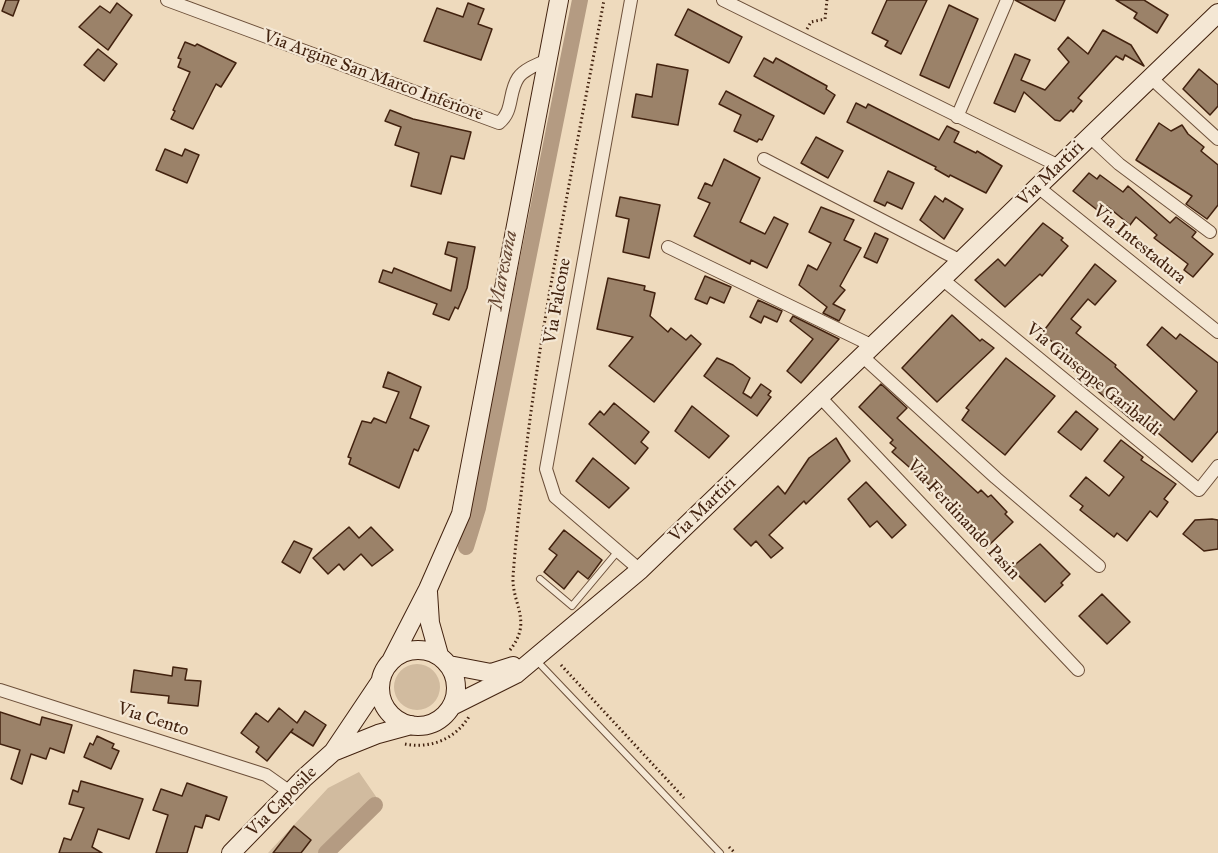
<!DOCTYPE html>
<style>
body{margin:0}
canvas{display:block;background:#eedabd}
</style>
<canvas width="1218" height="853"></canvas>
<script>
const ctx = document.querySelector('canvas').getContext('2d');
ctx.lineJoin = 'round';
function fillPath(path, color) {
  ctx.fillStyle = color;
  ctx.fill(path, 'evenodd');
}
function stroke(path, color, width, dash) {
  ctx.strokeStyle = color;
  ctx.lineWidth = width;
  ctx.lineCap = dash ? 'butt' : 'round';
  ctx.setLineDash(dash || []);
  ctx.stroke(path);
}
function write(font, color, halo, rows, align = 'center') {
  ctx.font = font + ' "IM FELL Great Primer",serif';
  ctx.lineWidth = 4.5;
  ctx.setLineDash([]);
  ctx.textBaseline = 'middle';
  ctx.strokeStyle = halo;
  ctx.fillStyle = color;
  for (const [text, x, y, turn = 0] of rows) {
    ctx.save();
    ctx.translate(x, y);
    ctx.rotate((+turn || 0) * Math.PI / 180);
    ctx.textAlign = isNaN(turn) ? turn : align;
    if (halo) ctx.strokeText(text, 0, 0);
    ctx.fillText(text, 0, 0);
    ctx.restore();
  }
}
fillPath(new Path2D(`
 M394 687a23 23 0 1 1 46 0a23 23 0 1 1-46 0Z
 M359,772L377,798V808L333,853H268L328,788Z`), '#d1bb9f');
stroke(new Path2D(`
 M466,547L478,508L580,0
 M326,853L375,805`), '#b49b82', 16);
const building = new Path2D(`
 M6,0H19L13,16L2,11Z
 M887,0H927L901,54L885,46L888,41L872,33Z
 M1015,0H1065L1055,21Z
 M1116,0H1144L1168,15L1157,33L1134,18L1137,13Z
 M117,3L132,15L108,50L79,27L100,6L110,13Z
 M468,3L484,9L478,24L492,29L481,60L424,41L437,8L463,17Z
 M949,5L978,19L949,88L920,75Z
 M688,9L742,37L729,63L675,35Z
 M1103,30L1131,45L1144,66L1125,55L1123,60L1116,56L1078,98L1082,101L1073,112L1071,110L1060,121L1055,120L1024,92L1015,112L994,103L1015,54L1030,60L1021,80L1045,90L1069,62L1058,49L1068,37L1088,54Z
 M185,42L195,46L197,44L236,63L221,87L216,84L193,129L171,119L175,111L173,110L190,72L178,67L181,59L178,58Z
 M98,49L117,64L104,81L84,65Z
 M764,58L773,63L776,58L827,86L826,89L835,95L824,114L754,76Z
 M657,64L688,70L678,125L632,117L636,94L652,97Z
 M1199,69L1218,85V106L1210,115L1183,89Z
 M726,91L774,116L762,140L759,139L757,142L734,131L741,115L719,104Z
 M856,103L866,108L868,104L939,140L947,126L959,132L954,142L976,153L977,151L1002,166L986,193L950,175L949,177L935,169L936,167L847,122Z
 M390,110L413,119L471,132L464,159L451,156L441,194L411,186L419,153L395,145L401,127L385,121Z
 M1159,123L1171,131L1182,125L1188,134L1204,147L1201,151L1218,165V205L1207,219L1186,204L1192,196L1136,160Z
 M816,137L843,151L828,178L801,163Z
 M165,149L182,156L185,149L199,155L187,183L156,170Z
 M724,159L760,178L740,222L765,234L774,217L788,224L767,268L751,260L750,264L694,236L710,203L698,198L705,183L712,186Z
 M888,171L914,183L902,209L887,202L885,206L874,201Z
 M1089,173L1097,179L1100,175L1123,192L1128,186L1170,223L1176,217L1196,232L1192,237L1213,254L1193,277L1184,270L1188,264L1154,238L1157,235L1136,217L1130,225L1107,206L1101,213L1073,191Z
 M935,196L943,202L945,198L963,209L944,239L920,220Z
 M620,197L660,205L649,258L623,252L629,219L616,216Z
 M821,207L854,220L844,240L861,248L840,286L845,290L833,304L845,310L839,321L823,313L827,307L799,285L808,265L817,270L831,243L809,232Z
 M1043,223L1063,238L1061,240L1068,246L1042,276L1040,274L1005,307L975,280L998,259L1005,266Z
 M875,233L888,239L877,263L864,257Z
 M448,242L475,247L467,288L458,309L455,307L449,320L433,314L437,304L379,282L383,270L392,273L394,268L451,291L457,258L445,254Z
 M1095,264L1116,281L1095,305L1088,299L1071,319L1081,327L1076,333L1116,365L1115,367L1174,420L1197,391L1147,345L1162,327L1176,339L1180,334L1218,363V431L1192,462L1138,416L1133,421L1068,366L1073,360L1042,333Z
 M705,276L731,287L724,303L710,297L707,304L695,299Z
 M608,278L645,286L644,290L655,293L650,316L668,332L671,328L686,340L691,335L701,344L654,402L609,366L633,337L597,329Z
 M758,300L782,311L777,322L764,316L761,323L750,317Z
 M952,315L980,341L982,339L994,348L937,402L902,368Z
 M793,316L839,339L801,383L787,371L813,339L790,321Z
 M717,358L733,365L750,378L743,393L751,398L761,384L771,391L768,395L771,397L757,416L704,376Z
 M1006,358L1055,396L1005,455L962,420L969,410L966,408Z
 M388,372L421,387L410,418L429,426L418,451L414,449L399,488L349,464L351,458L348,457L362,421L371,423L374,418L386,423L399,392L383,387Z
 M881,384L907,408L897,418L978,493L981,490L988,497L991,495L1007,512L1005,514L1013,522L986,548L961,521L964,519L950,503L892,452L896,448L890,443L893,440L859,407Z
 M614,403L649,432L641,442L648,448L635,464L589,424L600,411L604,415Z
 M692,406L729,436L709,458L675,431Z
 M1076,411L1098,429L1081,450L1058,432Z
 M836,438L850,461L806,504L804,501L769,535L783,548L771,558L756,541L751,546L734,529L778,486L785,494L809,458Z
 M1121,440L1143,457L1141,460L1176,484L1164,499L1168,502L1157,517L1150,511L1127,541L1117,533L1114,537L1080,510L1083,506L1070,496L1086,477L1109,496L1124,477L1104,461Z
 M593,458L629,488L609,508L576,481Z
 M866,482L906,525L892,538L877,521L870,527L848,499Z
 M1212,519L1218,520V549L1204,551L1183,534L1195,520Z
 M349,527L359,538L371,527L393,550L372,566L361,554L344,570L339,564L328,574L313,558Z
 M564,530L602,560L588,579L578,571L564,589L544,572L557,555L549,549Z
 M294,541L312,549L300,573L282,562Z
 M1040,544L1070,574L1061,583L1063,585L1045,602L1011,568Z
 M1102,594L1130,622L1107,644L1079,616Z
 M173,667L187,669L185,680L201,681L198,706L168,703L169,696L131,692L134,670L172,676Z
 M279,708L297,723L305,711L326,725L313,746L291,732L293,729L267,761L256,752L259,747L241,733L256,713L268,722Z
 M0,712L40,725L42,717L72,725L64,753L50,748L46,759L31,754L22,784L11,779L20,750L0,744Z
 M97,736L114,744L112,748L119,751L111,769L84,757L90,743L93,745Z
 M81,781L143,799L129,839L98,829L92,847L102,853H59L64,838L71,840L84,808L69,804L73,790L78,792Z
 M187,783L227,797L219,820L206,815L202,828L195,826L187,853H156L168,815L153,810L161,789L182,796Z
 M294,826L311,840L301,853H273Z`);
fillPath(building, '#9b8269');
stroke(building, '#42220f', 1.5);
const lane = new Path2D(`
 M540,579L572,606L618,551
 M537,661L720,853`);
const street = new Path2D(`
 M167,0L499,123C514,111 508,93 518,78C524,69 538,64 548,60
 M631,0L546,469L555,497L640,570
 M723,0L1059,166
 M1151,78L1218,139
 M957,117L1007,0
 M1090,137L1119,164L1210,232
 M764,159L961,261
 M1038,187L1218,332
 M668,247L873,346
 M942,279L1199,490L1218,466
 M862,356L996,478L1099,566
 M820,397L1078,670
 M0,690L266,775L290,792`);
const secondary = new Path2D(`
 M428,592L430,623L439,655
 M380 688a38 38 0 1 1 76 0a38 38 0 1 1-76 0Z
 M391,661L428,589L461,514L559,0
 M449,665L491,673L513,666
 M452,706L516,674L640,570L1218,13
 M333,752L378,734L411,725
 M231,853L304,778L333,752L380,682`);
stroke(lane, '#6d503a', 8);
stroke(street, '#6d503a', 14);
stroke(secondary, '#42220f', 20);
stroke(new Path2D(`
 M807,29L811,22L825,19L827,0
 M510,650C533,621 512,605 513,577C515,549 518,522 521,495C538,329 574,164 604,0
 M561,665L684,798
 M405,744C431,749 456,739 470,715
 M729,847L735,853`), '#42220f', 3, [1.5, 3]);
stroke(lane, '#f4e7d4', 6);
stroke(street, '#f4e7d4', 12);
stroke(secondary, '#f4e7d4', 18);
write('18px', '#42220f', '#f4e7d4', [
 ["Via Argine San Marco Inferiore",373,76,20],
 ["Via Martiri",1051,174,-44],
 ["Via Intestadura",1139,245,39],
 ["Via Falcone",558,301,-80],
 ["Via Giuseppe Garibaldi",1093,380,39],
 ["Via Martiri",703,510,-44],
 ["Via Ferdinando Pasin",963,520,47],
 ["Via Cento",153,720,18],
 ["Via Caposile",282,802,-45]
]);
write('italic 20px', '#644632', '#f4e7d4', [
 ["Maresana",504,270,-79]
]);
</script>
